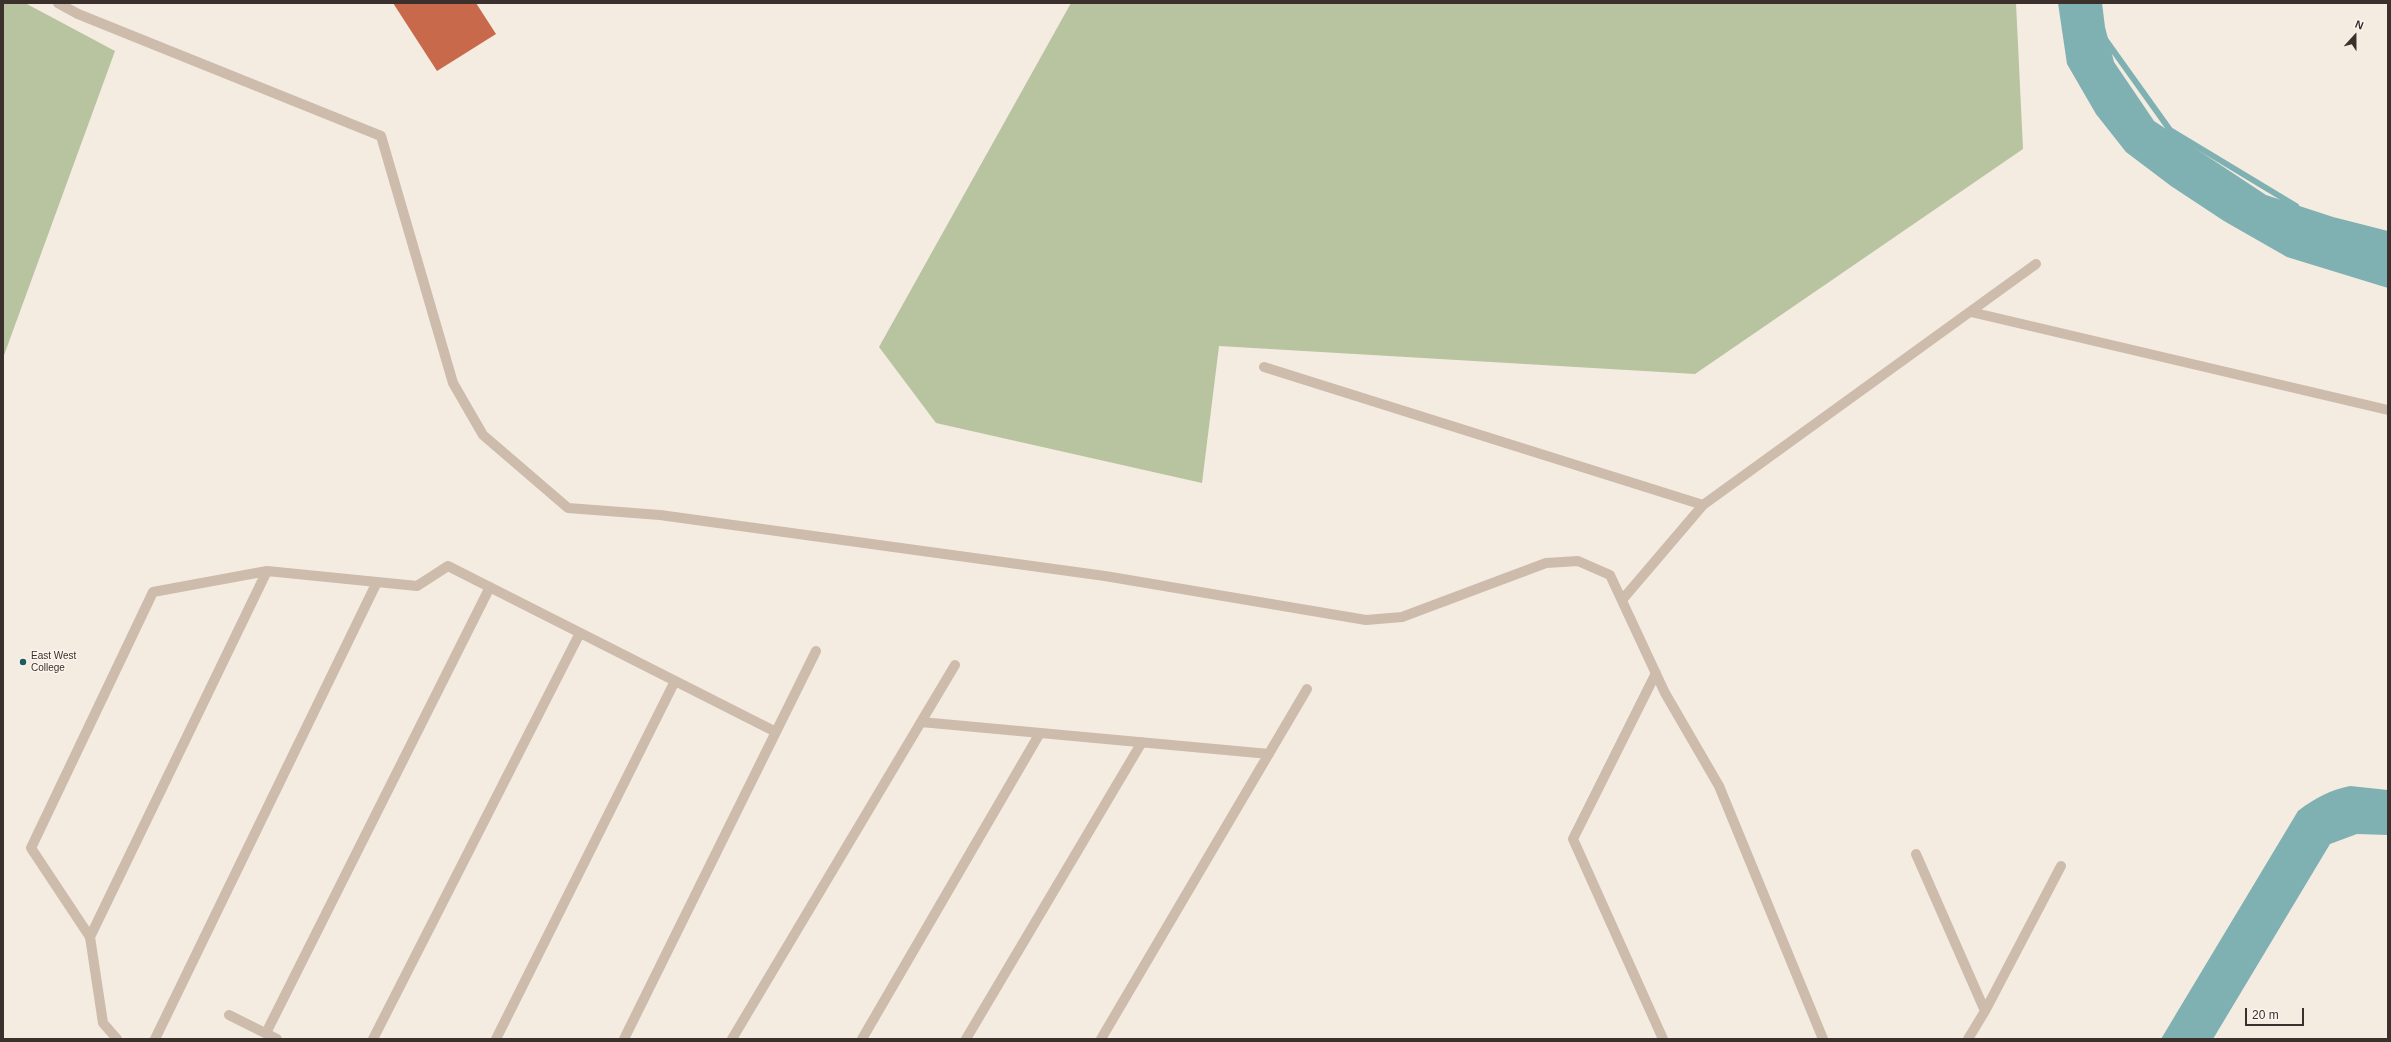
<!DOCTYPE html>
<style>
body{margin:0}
#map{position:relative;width:2391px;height:1042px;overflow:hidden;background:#f4ebe1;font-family:Arial,sans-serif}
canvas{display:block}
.frame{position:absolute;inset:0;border:4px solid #3b302b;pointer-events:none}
.north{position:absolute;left:2335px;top:16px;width:40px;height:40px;-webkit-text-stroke:3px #fbf5ee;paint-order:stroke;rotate:21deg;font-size:11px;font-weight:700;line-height:16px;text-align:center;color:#3b302b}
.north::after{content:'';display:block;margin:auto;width:14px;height:18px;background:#3b302b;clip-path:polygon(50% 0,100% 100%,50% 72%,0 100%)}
.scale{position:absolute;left:2245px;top:1008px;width:59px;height:18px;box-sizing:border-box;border:2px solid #3b302b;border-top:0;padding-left:5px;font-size:12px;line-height:14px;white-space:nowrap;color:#3b302b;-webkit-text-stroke:3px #fbf5ee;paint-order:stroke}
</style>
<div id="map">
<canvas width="2391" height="1042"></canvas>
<div class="frame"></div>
<div class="north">N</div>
<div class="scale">20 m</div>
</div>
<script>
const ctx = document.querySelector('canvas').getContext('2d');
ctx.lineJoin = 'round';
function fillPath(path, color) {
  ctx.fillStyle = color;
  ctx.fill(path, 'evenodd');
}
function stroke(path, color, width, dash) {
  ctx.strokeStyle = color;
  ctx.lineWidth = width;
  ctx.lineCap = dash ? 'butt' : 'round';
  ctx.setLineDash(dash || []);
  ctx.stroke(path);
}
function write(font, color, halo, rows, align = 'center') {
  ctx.font = font + ' Arial,sans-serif';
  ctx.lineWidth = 3;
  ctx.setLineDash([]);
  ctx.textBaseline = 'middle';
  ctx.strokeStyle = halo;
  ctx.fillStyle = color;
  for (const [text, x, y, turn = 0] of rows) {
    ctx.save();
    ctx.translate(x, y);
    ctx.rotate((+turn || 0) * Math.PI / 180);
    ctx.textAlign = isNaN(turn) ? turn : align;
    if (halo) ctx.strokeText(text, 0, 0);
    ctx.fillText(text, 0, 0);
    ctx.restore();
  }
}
fillPath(new Path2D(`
 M3,3H25L115,51L3,358Z
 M1071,3H2016L2023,149L1695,374L1219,346L1202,483L936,423L879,347Z`), '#b8c4a0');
fillPath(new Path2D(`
 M2058,3H2102L2105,27L2114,62L2154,121L2266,195L2333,217L2388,231V288L2287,257L2224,221L2171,186L2126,152L2096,114L2067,64Z
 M2350,786L2388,790V835L2357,834L2330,844L2213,1039H2161L2298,811C2315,798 2330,790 2350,786Z`), '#7fb0b2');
stroke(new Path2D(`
 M2105,39L2170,130L2296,206`), '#7fb0b2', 6);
fillPath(new Path2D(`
 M393,3H476L496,34L437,71Z`), '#c8694b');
stroke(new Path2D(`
 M58,3L78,14L381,136L453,383L483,435L568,508L660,515L1105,576L1366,620L1402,617L1546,563L1578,561L1610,575L1665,693L1719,786L1823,1039
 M1971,312L2388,410
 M1264,367L1703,505
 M1622,600L1703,505L2036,264
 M1656,673L1573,839L1663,1039
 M921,722L1269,754
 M1916,854L1985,1011
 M90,937L267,571
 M229,1015L277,1039
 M266,1033L490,587
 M117,1039L103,1023L90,937L31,848L153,592L267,571L417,586L448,566L776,732
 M155,1039L377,582
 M373,1039L580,633
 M496,1039L675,681
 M624,1039L816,651
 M732,1039L955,665
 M862,1039L1040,733
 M966,1039L1142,742
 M1101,1039L1307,689
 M1968,1039L1985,1011L2061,866`), '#cdbbac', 10);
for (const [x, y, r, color] of [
 [23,662,4,"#1f5a5e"]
]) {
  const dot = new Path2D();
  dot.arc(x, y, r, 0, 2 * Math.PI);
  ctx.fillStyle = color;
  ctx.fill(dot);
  stroke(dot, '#fbf5ee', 1.5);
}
write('10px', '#3b302b', '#fbf5ee', [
 ["East West",31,656],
 ["College",31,668]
], 'left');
</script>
